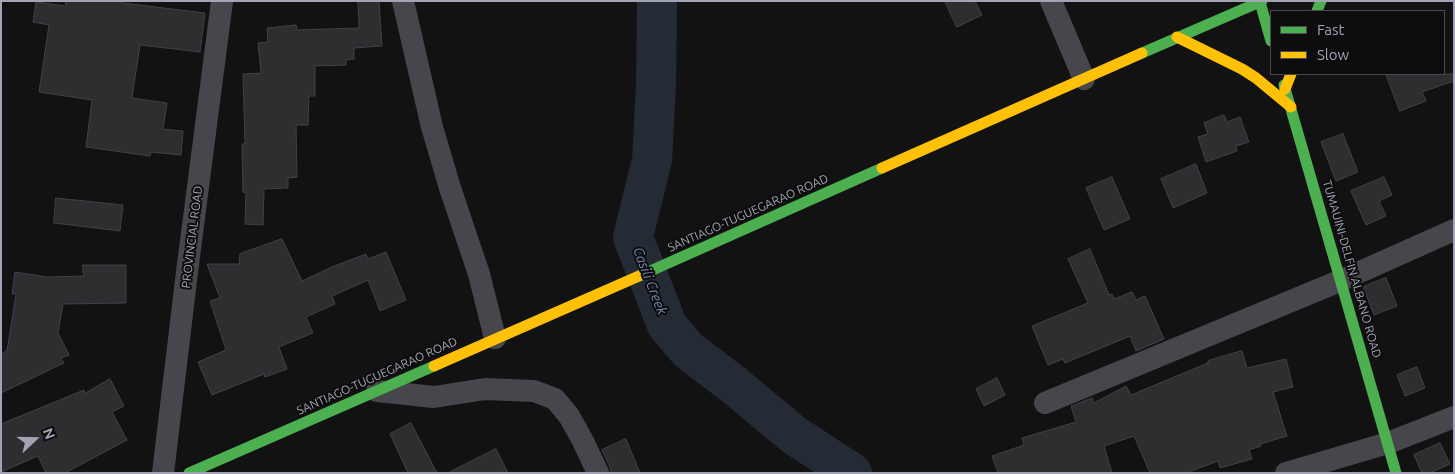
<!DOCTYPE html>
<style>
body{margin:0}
#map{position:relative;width:1455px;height:474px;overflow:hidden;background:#121213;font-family:Ubuntu,sans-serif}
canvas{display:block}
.frame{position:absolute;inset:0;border:2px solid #a2a4b5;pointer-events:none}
.legend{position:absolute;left:1270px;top:10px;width:175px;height:65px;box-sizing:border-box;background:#0d0d0e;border:1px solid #494951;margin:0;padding:6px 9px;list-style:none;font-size:15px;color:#a2a4b5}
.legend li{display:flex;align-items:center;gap:10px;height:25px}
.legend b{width:25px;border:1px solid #494951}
.north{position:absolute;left:10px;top:414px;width:50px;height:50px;-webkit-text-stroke:4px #0d0d0e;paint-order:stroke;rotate:69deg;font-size:14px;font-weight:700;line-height:20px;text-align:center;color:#a2a4b5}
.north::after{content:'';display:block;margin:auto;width:18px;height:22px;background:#a2a4b5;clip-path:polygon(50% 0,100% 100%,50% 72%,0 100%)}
</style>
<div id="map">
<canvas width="1455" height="474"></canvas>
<div class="frame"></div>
<ul class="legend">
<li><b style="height:6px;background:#4caf50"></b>Fast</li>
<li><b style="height:6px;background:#ffc107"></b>Slow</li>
</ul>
<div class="north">N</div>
</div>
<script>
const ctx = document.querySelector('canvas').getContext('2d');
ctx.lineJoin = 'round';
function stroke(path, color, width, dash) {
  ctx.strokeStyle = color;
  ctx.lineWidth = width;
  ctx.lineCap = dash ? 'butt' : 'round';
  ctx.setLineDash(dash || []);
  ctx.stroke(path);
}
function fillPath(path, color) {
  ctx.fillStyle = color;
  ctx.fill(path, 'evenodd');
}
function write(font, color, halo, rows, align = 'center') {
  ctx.font = font + ' Ubuntu,sans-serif';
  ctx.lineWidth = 4;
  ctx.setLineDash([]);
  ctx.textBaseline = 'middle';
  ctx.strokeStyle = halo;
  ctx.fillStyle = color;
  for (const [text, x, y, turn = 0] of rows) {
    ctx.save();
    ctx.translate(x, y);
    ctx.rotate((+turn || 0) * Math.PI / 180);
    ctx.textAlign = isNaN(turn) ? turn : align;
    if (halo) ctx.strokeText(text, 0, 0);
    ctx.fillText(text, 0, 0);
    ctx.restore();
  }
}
stroke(new Path2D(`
 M657,1L656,85L652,160L633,237L667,325L688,350L734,385L794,435L852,473`), '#252b35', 40);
const building = new Path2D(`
 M66,1H123V3L205,13L200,52L140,45L132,98L167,103L163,129L183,131L181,155L151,152L150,156L86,147L92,100L39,92L49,25L33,22L36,2L65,6Z
 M358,1H379L382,46L354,48V59L346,60V65L315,66V96H309L308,125H296L297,177L288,178V188L264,189L263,225L245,224L246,193L243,192L242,144H245L243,74L261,73L258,43L268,42L267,28L296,25L297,30L359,28Z
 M945,1H975L982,15L957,27Z
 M1386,74H1454V81L1422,92L1426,101L1400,111Z
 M1224,115L1227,122L1240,117L1249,142L1236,146L1237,151L1206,162L1198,137L1208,134L1204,123Z
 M1343,134L1358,172L1336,181L1321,142Z
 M1196,164L1207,193L1173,208L1161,179Z
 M1112,177L1130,219L1104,230L1086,188Z
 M1384,177L1392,195L1379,201L1386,216L1366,225L1351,191Z
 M56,198L123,205L120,231L54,223Z
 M282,239L302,281L334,266L366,254L368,259L386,252L406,300L380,311L368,280L332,296L335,304L306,317L313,333L279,347L287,369L265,377L264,374L212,395L198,362L226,350L210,301L220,298L207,264H239L240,254Z
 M1090,249L1109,295L1112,294L1114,299L1132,292L1136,300L1145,296L1164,339L1136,351L1130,336L1065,363L1063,359L1048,365L1032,326L1088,303L1068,259Z
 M83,265H126V303L63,304L58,333L69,355L61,358L64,363L1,393V354L7,351L16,294H12L15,272L47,277L83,276Z
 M1386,278L1397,306L1374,315L1363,287Z
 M1242,351L1247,368L1286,359L1293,387L1273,392L1287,436L1260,444L1261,446L1249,450L1252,459L1220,468L1218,461L1186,473H1150L1134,436L1104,446L1112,473H998L992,456L1024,445L1022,438L1076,422L1071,406L1092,398L1094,403L1126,386L1131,395L1208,363V361Z
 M1417,367L1425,388L1405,396L1397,375Z
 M997,378L1005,395L984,406L976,389Z
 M110,379L124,406L112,412L127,440L65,473H46L38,456L1,472V424L84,390L85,393Z
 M411,423L437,473H408L390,434Z
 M626,439L640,473H611L610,467L602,450Z
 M1440,443L1450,464L1430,473H1422L1414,455Z
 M496,449L508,473H448Z`);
fillPath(building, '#2e2e31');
stroke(building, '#414147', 1);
stroke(new Path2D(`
 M403,1L432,127L450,188L479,274L495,338
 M1051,1L1084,79
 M377,391L434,397L485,389L534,391L555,399L569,416L583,441L598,473
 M1045,403L1342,280L1454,230
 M163,473L187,272L222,1
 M1286,473L1388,443L1454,417`), '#47464c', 22);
stroke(new Path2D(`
 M1260,2L1271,41
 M1317,11L1321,1
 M1142,53L1262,1
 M1284,85L1396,473
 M639,276L882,168
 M189,473L434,366`), '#4caf50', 11);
stroke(new Path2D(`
 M1177,37L1242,69L1256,78L1291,107
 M1285,89L1291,74
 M882,168L1142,53
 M434,366L639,276`), '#ffc107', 11);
write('12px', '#a2a4b5', '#0d0d0e', [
 ["SANTIAGO-TUGUEGARAO ROAD",748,213,-24],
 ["PROVINCIAL ROAD",192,237,-83],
 ["TUMAUINI-DELFIN ALBANO ROAD",1352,269,74],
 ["SANTIAGO-TUGUEGARAO ROAD",377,376,-24]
]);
write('italic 14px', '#768ab3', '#0d0d0e', [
 ["Casili Creek",650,281,69]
]);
</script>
